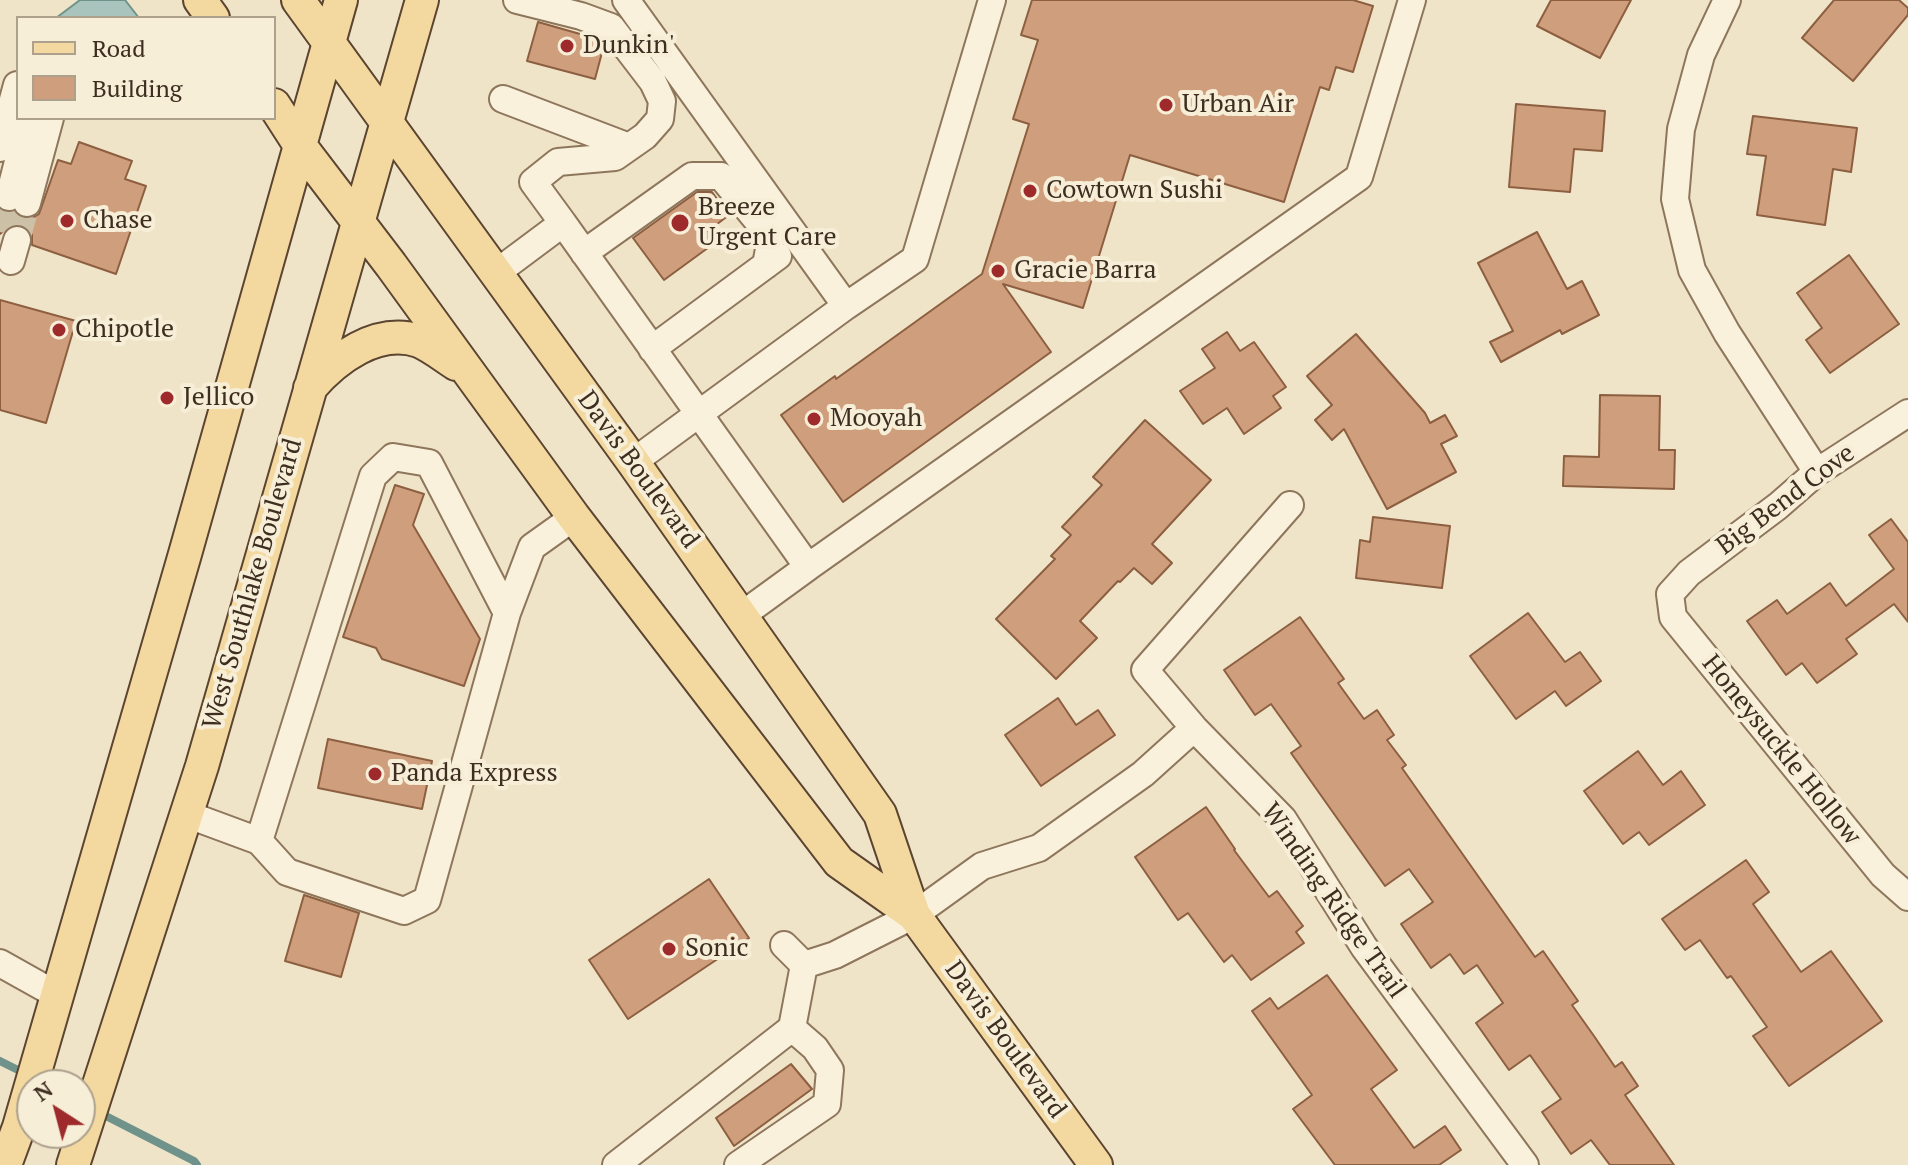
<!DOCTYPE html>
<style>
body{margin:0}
#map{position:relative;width:1908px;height:1165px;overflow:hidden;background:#f0e4c8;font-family:"PT Serif",serif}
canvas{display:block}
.legend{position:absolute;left:16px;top:16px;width:260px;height:104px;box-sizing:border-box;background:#f7eed8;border:2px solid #ada18e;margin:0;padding:10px 14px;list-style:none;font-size:24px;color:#3d2e20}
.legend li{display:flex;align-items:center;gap:16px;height:40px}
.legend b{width:40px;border:2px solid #ada18e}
.north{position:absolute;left:16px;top:1069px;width:80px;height:80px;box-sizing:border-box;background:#f7eed8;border:2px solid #ada18e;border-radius:50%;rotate:324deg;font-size:22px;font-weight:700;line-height:32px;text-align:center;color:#3d2e20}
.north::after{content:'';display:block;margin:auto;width:28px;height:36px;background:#9e2a2b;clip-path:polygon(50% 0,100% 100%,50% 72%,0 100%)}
</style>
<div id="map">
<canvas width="1908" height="1165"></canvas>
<ul class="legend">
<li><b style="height:10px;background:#f3d9a0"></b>Road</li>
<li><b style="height:22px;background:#cf9f7d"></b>Building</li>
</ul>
<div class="north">N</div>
</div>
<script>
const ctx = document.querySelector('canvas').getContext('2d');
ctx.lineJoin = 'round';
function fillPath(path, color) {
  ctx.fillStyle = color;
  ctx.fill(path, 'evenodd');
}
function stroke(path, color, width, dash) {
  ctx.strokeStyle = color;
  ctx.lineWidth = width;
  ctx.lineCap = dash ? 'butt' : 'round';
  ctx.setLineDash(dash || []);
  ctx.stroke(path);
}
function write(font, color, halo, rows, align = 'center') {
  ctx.font = font + ' "PT Serif",serif';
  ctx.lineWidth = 8;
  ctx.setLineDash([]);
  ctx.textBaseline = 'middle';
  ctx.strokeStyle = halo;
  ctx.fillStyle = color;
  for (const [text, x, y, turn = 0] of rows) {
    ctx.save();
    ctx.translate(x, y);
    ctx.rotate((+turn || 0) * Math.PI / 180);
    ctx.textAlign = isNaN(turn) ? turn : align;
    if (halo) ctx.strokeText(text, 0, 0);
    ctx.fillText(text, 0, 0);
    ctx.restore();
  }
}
const water = new Path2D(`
 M80,0H125L139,18H56Z`);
fillPath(water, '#a9c4bc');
stroke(water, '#6f938a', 2);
stroke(new Path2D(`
 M0,1061L28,1075
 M98,1112L194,1161L197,1165`), '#6f938a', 8);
const building = new Path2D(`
 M1032,0H1353L1373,6L1353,72L1336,67L1329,90L1320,87L1284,202L1130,155L1083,308L1003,284L1051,352L843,502L781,415L835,376L836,379L982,274L1029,124L1013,119L1038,40L1021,35Z
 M1551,0H1631L1600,58L1537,26Z
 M1834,0H1899L1908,8V15L1853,81L1802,38Z
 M538,22L601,40L604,45L595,79L527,61Z
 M1516,104L1605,111L1602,151L1574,149L1570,192L1509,187Z
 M1753,116L1857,128L1851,172L1833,169L1825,225L1757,215L1766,156L1747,154Z
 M79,142L132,161L125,179L146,186L116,274L32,245V235L22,225H12L0,234V210L14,212L24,219L32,218L39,214L58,160L71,164Z
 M697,192H712L729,215L708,231L716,242L664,280L633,238Z
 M1537,232L1567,289L1582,281L1599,315L1562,334L1560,330L1501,362L1490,342L1513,331L1478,263Z
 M1849,255L1899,324L1830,373L1806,340L1822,328L1797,293Z
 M0,300L76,321L46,423L0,410Z
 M1227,332L1240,351L1254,342L1286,387L1273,396L1281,408L1244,434L1227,408L1203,424L1180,391L1215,368L1202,349Z
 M1356,334L1425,413L1430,423L1445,415L1457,436L1441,444L1456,472L1387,509L1344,429L1332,440L1315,420L1332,405L1307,376Z
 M1600,395L1660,396L1659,450H1675L1674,489L1563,486L1564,456L1599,457Z
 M1145,420L1211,480L1152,544L1172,563L1152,584L1134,568L1120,582L1118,581L1080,621L1097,638L1056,679L996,619L1055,559L1051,556L1071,535L1062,527L1102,485L1093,477Z
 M395,485L424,494L413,525L480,639L464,686L382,659L376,648L343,637Z
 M1373,517L1450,526L1442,588L1356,578L1360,540L1370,542Z
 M1891,519L1908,542V622L1894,604L1846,639L1857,654L1817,683L1802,663L1786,675L1747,621L1777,600L1787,614L1830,583L1846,606L1894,569L1869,535Z
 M1528,613L1565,662L1580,652L1601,681L1566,706L1555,691L1516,719L1470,656Z
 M1300,617L1344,679L1338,683L1364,719L1377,710L1394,735L1387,740L1406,765L1402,768L1535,957L1543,951L1578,1001L1572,1005L1594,1036L1615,1067L1622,1062L1638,1086L1625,1095L1674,1165H1610L1591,1140L1571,1154L1542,1112L1561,1099L1530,1055L1509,1070L1476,1023L1503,1003L1477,965L1464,974L1450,954L1431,968L1401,924L1433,902L1409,869L1385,886L1291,753L1301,746L1271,704L1255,715L1224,670Z
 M1058,698L1076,725L1098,710L1115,735L1041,786L1005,735Z
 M328,739L432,761L422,809L318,788Z
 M1638,751L1663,785L1681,771L1705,805L1649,845L1639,832L1623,844L1584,791Z
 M1206,807L1235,849L1234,850L1269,897L1277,891L1303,926L1296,932L1304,943L1251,980L1232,955L1224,962L1188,913L1178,920L1135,857Z
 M1746,860L1769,892L1753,904L1801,972L1831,951L1882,1021L1789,1086L1753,1036L1767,1027L1731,976L1727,978L1700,940L1685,950L1662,919Z
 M709,879L749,938L628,1019L589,960Z
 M304,895L359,913L341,977L285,961Z
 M1327,975L1397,1070L1371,1089L1414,1148L1445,1126L1461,1150L1439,1165H1335L1293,1109L1312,1095L1252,1011L1270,998L1278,1009Z
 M791,1064L812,1089L734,1146L716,1118Z`);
fillPath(building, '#cf9f7d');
stroke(building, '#8d5f41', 2);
stroke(new Path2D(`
 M0,232L9,197
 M17,240L27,203`), '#ccc0a6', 26, [26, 13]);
const minor = new Path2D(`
 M626,0L846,306
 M1727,0L1701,55L1681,129L1675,199L1692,270L1727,333L1817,472
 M503,99L629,147
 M0,148L17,85
 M9,197L29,118
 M27,203L50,118
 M563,223L808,567L1359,177L1412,0
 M584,253L692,176H721L761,225L770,244L766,265
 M11,261L17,240
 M496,273L563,223L533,182L558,162L615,157L645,136L660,119L662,101L653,82L611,27L581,16L517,0
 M652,349L778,256
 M1908,413L1817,472L1778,506L1689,573L1670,594L1673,617L1883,875L1908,897
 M633,462L846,306L915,259L992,0
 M1290,505L1145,670L1194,728L1283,819L1364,947L1525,1165
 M742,615L808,567
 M186,814L259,841L287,872L404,911L427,900L507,613L532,547L574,517
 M259,841L373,476L393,457L429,463L507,613
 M784,945L804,965L835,955L914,915L982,866L1039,848L1143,774L1194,728
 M0,963L57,995
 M616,1165L792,1028L804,965
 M738,1165L827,1104L830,1070L815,1048L792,1028`);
const major = new Path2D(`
 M200,0L213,18
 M298,0L633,462L880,814L914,915L1096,1165
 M274,105L301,147L391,265L574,517L839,862L914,915
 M310,388C335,359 377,327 419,341C431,346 445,357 456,364
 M5,1165L19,1127L185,554L341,0
 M73,1165L202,766L422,0`);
stroke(minor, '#8d765c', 30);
stroke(major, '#5b4430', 36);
stroke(minor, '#faf1dc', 26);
stroke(major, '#f3d9a0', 32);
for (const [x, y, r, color] of [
 [567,46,8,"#9e2a2b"],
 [1166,105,8,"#9e2a2b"],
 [1030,191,8,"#9e2a2b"],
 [67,221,8,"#9e2a2b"],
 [680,223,10,"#9e2a2b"],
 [998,271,8,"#9e2a2b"],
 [59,330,8,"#9e2a2b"],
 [167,398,8,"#9e2a2b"],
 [814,419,8,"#9e2a2b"],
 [375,774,8,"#9e2a2b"],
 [669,949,8,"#9e2a2b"]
]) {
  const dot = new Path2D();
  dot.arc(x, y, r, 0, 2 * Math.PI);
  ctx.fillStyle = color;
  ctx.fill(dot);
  stroke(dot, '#f7eed8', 3);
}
write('26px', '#3d2e20', '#f7eed8', [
 ["Dunkin'",583,46],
 ["Urban Air",1182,105],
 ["Cowtown Sushi",1046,191],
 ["Breeze",698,208],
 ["Urgent Care",698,238],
 ["Chase",83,221],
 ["Gracie Barra",1014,271],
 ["Chipotle",75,330],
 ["Jellico",183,398],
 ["Mooyah",830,419],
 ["Panda Express",391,774],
 ["Sonic",685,949]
], 'left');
write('26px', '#3d2e20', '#f7eed8', [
 ["Davis Boulevard",638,470,54],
 ["Big Bend Cove",1786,500,-37],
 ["West Southlake Boulevard",253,584,-74],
 ["Honeysuckle Hollow",1781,750,51],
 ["Winding Ridge Trail",1333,901,55],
 ["Davis Boulevard",1005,1040,54]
]);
</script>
